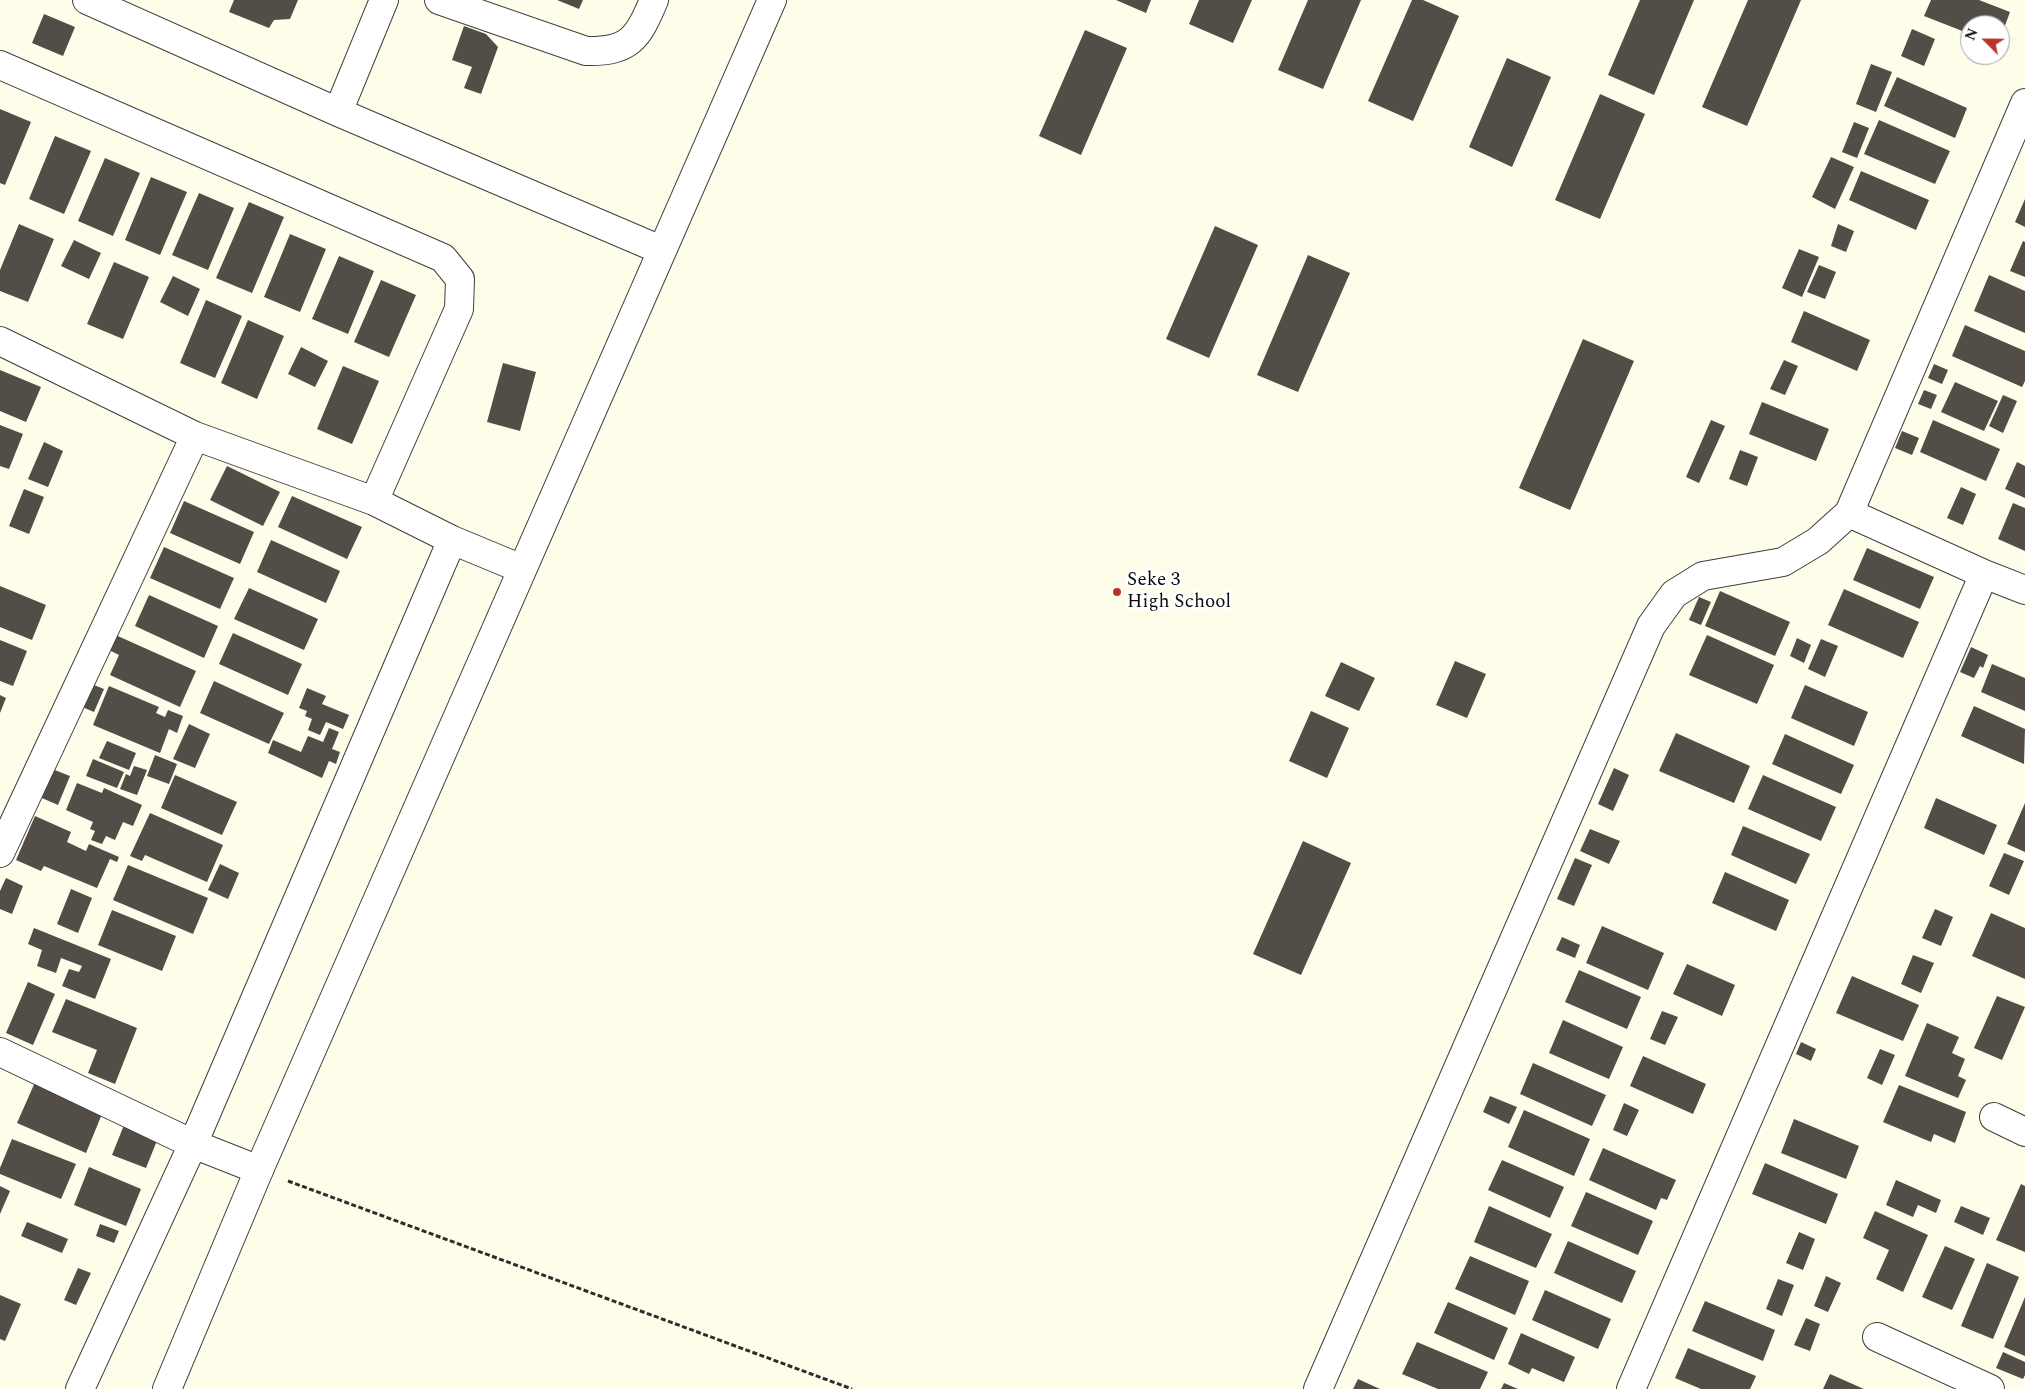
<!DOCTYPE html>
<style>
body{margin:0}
#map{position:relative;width:2025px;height:1389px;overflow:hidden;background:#fefde9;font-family:Spectral,serif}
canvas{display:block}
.north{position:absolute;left:1960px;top:15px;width:50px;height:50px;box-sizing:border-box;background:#fff;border:1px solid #9d9d9d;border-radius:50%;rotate:293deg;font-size:14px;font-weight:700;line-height:20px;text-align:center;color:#0b0b0b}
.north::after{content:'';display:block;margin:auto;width:18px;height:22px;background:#b53629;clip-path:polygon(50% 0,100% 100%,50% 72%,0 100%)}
</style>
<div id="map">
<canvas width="2025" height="1389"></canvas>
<div class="north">N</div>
</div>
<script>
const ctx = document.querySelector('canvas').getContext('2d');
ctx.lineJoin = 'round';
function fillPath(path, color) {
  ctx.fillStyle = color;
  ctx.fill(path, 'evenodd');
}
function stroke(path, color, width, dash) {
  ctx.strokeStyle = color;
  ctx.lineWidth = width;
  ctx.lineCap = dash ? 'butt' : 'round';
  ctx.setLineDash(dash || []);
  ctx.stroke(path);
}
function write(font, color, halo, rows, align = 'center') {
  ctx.font = font + ' Spectral,serif';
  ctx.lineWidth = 5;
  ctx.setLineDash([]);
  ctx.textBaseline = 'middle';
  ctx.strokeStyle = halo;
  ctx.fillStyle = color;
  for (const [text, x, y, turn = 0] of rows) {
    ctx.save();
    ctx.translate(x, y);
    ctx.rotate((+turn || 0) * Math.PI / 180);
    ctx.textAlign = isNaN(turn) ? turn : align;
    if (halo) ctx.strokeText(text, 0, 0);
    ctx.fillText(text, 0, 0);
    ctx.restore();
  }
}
fillPath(new Path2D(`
 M234,0H298L290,19L274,20L269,28L229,12Z
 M557,0H583L579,9Z
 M1116,0H1151L1146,13Z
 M1199,0H1252L1233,43L1189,24Z
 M1308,0H1361L1323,89L1278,70Z
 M1412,0H1423L1459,16L1413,121L1368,101Z
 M1640,0H1694L1654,95L1608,75Z
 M1748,0H1801L1747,126L1702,107Z
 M1931,0H1979L2010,12L2000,39V25H1970V34L1924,16Z
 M44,14L75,27L63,56L32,43Z
 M464,26L486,34L498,47L481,94L464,88L472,67L452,60Z
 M1912,29L1935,39L1924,66L1901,56Z
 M1085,30L1127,48L1081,155L1039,136Z
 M1507,58L1551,77L1512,167L1469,147Z
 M1871,64L1892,72L1876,112L1856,104Z
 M1897,77L1967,108L1955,138L1884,106Z
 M1600,94L1645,114L1600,219L1555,200Z
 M0,109L31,122L5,185L0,183Z
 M1879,120L1950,151L1935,184L1864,154Z
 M1854,122L1869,128L1857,158L1842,152Z
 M55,136L91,151L64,214L29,199Z
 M1831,157L1854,167L1835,209L1812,197Z
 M105,158L140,173L113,236L78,221Z
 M1861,171L1929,200L1916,230L1849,200Z
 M151,177L187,192L160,255L125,240Z
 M199,193L234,208L208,270L172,255Z
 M2025,199V227L2015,222Z
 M249,202L284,217L252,293L216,278Z
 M19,224L54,239L28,302L0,291V270Z
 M1838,224L1854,231L1846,252L1831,246Z
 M1215,226L1258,245L1209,358L1166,339Z
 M290,234L326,249L300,312L264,297Z
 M74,240L101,253L89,279L61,266Z
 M2023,241L2025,242V277L2010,271Z
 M1799,249L1819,257L1802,297L1782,288Z
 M1308,255L1350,273L1298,392L1257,375Z
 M339,256L374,271L348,334L312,319Z
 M114,262L149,277L123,339L87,324Z
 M1819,265L1836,272L1825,299L1807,292Z
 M1989,275L2025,291V333L1974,311Z
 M173,276L200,289L188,316L160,302Z
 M381,280L416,295L389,357L354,342Z
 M206,300L242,316L215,378L180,363Z
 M1804,311L1870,340L1857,371L1791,342Z
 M248,320L284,336L257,399L221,383Z
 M1965,325L2025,351V381L2022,387L1952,356Z
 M1583,339L1634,361L1570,510L1519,488Z
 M301,347L328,361L315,387L288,374Z
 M1784,360L1798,366L1785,395L1770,389Z
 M503,363L536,372L520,431L487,422Z
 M1934,364L1948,370L1942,384L1928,378Z
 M343,366L379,381L352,444L317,429Z
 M0,370L41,387L26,422L0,411Z
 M1955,382L1998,401L1984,431L1941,412Z
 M1924,390L1937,395L1931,409L1918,404Z
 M2003,395L2017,401L2003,433L1989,426Z
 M1762,402L1829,429L1816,461L1749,434Z
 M1711,420L1725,426L1699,483L1686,477Z
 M1933,420L2000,449L1986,481L1920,452Z
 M0,425L23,434L9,469L0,466Z
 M1902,431L1919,438L1912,455L1895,448Z
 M44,442L63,451L48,487L28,479Z
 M1740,450L1758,457L1747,486L1729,479Z
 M2017,462L2025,466V498L2005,489Z
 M227,466L280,492L263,526L210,500Z
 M1961,487L1976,494L1963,525L1947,518Z
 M24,489L44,497L29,534L9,526Z
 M292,496L362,527L347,559L278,527Z
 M184,501L254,532L240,564L170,533Z
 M2013,503L2025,508V551L1998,539Z
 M271,540L340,571L326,603L257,572Z
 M164,547L234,578L220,609L150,578Z
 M1867,548L1934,577L1920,609L1853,580Z
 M0,586L46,605L32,640L0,627Z
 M249,588L318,619L304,650L234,619Z
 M1844,589L1919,622L1903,658L1828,625Z
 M1720,591L1790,622L1775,656L1705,626Z
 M149,595L218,626L204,658L135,626Z
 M1699,597L1711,602L1701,625L1689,620Z
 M111,633L196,671L180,707L110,675L119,655L105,648Z
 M233,633L302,664L288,695L219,664Z
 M1707,635L1774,665L1757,704L1689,675Z
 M1797,638L1811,645L1804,663L1790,656Z
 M1821,639L1838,646L1825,677L1808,669Z
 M0,640L27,651L13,686L0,681Z
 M1971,647L1988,655L1983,668L1980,666L1974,678L1960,672Z
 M1455,661L1486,674L1467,718L1436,705Z
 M1341,662L1375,678L1359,711L1325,696Z
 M1992,664L2025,678V711L1981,692Z
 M214,681L284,713L269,744L200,713Z
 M89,683L104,689L94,712L73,703Z
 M1805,685L1868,712L1854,746L1791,718Z
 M109,686L159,707L156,713L165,717L168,710L183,716L177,733L169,729L160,753L93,725Z
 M307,688L326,696L322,704L349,715L343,729L326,722L320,735L308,730L312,719L305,716L307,711L299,708Z
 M0,695L6,698L0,713Z
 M1974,706L2025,729L2024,764L1961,736Z
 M1311,711L1349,728L1327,778L1289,761Z
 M189,724L210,734L195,768L173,759Z
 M329,728L339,732L332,749L340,752L336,764L329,761L322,778L268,753L273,740L301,752L308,736L323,742Z
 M1676,733L1750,766L1734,803L1659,771Z
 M1785,734L1854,765L1841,794L1772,764Z
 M107,741L136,753L129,770L99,758Z
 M155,755L177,764L169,784L147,776Z
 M93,759L124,772L117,788L86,776Z
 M134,766L147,770L137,795L120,789L126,774L130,776Z
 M47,767L70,776L58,805L35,795Z
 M1614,768L1629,775L1613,811L1598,804Z
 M175,775L237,802L222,835L161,808Z
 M1763,775L1836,807L1821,841L1748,809Z
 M77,783L102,793L104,788L142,805L133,826L123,822L115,840L106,836L102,844L91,840L95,831L90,829L93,822L66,810Z
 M1936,798L1997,825L1984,855L1924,828Z
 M2025,803V852L2007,844Z
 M150,813L223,845L207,882L145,855L142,861L130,856Z
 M35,816L71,832L67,842L86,851L89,844L119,857L117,862L110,859L97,888L44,866L41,871L16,860Z
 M1743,826L1810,854L1796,884L1731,855Z
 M1590,829L1620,841L1609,864L1580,851Z
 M1303,841L1351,863L1301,975L1253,954Z
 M2004,853L2024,861L2009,895L1989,886Z
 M1575,858L1592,865L1574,906L1557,899Z
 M220,864L239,873L228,899L208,890Z
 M128,865L208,898L193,934L113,900Z
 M1725,872L1789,900L1776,931L1712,903Z
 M6,878L23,886L12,914L0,909V891Z
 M71,889L92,898L78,933L57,924Z
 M1935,909L1953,917L1941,946L1922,938Z
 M112,910L176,936L162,971L98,945Z
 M1991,913L2025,928V979L1972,956Z
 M1602,926L1664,953L1648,990L1586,963Z
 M34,928L111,959L95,999L62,986L69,969L79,972L82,966L61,958L56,973L37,966L42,950L28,944Z
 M1562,937L1580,945L1575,958L1556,950Z
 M1913,955L1934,963L1921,993L1901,984Z
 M1687,964L1735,985L1722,1016L1673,994Z
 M1579,970L1641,997L1627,1029L1565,1002Z
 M1852,976L1919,1005L1903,1041L1836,1013Z
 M28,982L55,994L33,1045L6,1033Z
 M1997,996L2025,1007L2002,1060L1974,1048Z
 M66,999L137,1028L115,1084L88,1073L97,1050L52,1032Z
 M1662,1011L1678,1017L1665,1045L1650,1039Z
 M1563,1020L1623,1047L1609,1079L1549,1053Z
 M1927,1023L1959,1037L1952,1053L1965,1059L1958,1076L1966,1080L1958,1098L1905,1076Z
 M1801,1042L1816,1049L1811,1061L1796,1054Z
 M1880,1049L1895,1055L1882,1085L1867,1078Z
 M1643,1056L1706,1084L1693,1114L1630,1086Z
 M1533,1063L1606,1095L1592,1126L1520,1094Z
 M36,1080L104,1109L86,1153L17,1123Z
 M1899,1085L1966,1112L1955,1143L1934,1134L1931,1142L1883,1122Z
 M1490,1096L1517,1107L1509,1124L1483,1112Z
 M1624,1103L1639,1110L1627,1136L1613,1130Z
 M1524,1110L1590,1139L1574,1176L1508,1147Z
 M1794,1119L1859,1146L1846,1179L1781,1153Z
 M124,1125L158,1138L146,1168L112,1155Z
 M12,1139L76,1164L61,1199L0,1174V1168Z
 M1603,1148L1676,1180L1667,1200L1661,1198L1656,1210L1589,1180Z
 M1502,1160L1564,1187L1550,1218L1488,1190Z
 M1765,1163L1838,1194L1826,1224L1752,1194Z
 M89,1167L141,1189L126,1226L74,1205Z
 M1896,1180L1941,1200L1936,1213L1918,1205L1913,1217L1886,1205Z
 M2021,1184L2025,1186V1252L1996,1240Z
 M0,1186L10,1191L0,1214Z
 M1586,1192L1653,1221L1638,1255L1571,1226Z
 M1489,1206L1552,1234L1536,1268L1474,1242Z
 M1961,1206L1990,1218L1983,1235L1954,1222Z
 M1875,1211L1928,1235L1903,1292L1876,1279L1889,1250L1863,1238Z
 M27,1222L68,1239L62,1253L21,1236Z
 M100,1224L119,1231L114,1243L96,1236Z
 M1799,1232L1815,1239L1803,1270L1786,1263Z
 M1568,1241L1636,1271L1622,1303L1554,1273Z
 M1945,1246L1975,1259L1952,1310L1922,1297Z
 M1470,1256L1529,1281L1515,1315L1455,1289Z
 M1987,1263L2019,1277L1993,1339L1961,1326Z
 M78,1268L91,1273L76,1305L64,1300Z
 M1826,1276L1841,1283L1828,1312L1814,1306Z
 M1778,1279L1794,1285L1782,1316L1766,1309Z
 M1545,1290L1611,1319L1598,1349L1532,1320Z
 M0,1295L21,1304L5,1341L0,1339Z
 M2025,1297V1356L2004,1347Z
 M1705,1301L1775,1330L1763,1361L1692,1331Z
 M1448,1302L1508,1328L1494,1360L1434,1333Z
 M1806,1318L1820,1324L1810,1351L1794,1345Z
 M1521,1333L1575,1357L1564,1382L1532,1368L1529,1374L1508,1364Z
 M1417,1342L1488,1372L1480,1389H1438L1402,1374Z
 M1688,1348L1756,1376L1750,1389H1701L1675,1378Z
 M2003,1352L2025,1362V1375L2023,1379L1996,1368Z
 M1830,1374L1864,1389H1823Z
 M1358,1379L1380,1389H1353Z
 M1504,1383L1518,1389H1501Z`), '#534d48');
const minor = new Path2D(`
 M87,0L338,112L661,250
 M439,0L586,51C630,52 638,38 654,0
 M0,65L443,258L460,279L459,309L374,501
 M2025,103L1849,513L1984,574L2025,590
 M338,112L384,0
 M0,341L195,436L374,501L452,540L522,569
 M0,853L195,436
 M0,1052L193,1144L259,1170
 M1994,1117L2025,1132
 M1877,1337L1990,1389
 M80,1389L193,1144L452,540
 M1318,1389L1651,626L1674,594L1703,576L1783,562L1818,541L1849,513
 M1631,1389L1984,574`);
const tertiary = new Path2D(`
 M167,1389L259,1170L772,0`);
stroke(minor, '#3e3e3e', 30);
stroke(tertiary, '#3e3e3e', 30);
stroke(new Path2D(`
 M288,1181L852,1389`), '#2d2d2d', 3, [5, 2.5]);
stroke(minor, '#fff', 28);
stroke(tertiary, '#fff', 28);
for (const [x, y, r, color] of [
 [1117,592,5,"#b53629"]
]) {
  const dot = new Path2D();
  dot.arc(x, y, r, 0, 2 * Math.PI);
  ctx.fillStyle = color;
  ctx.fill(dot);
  stroke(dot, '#fff', 2);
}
write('19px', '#0b0b0b', '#fff', [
 ["Seke 3",1127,581],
 ["High School",1127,603]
], 'left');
</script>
